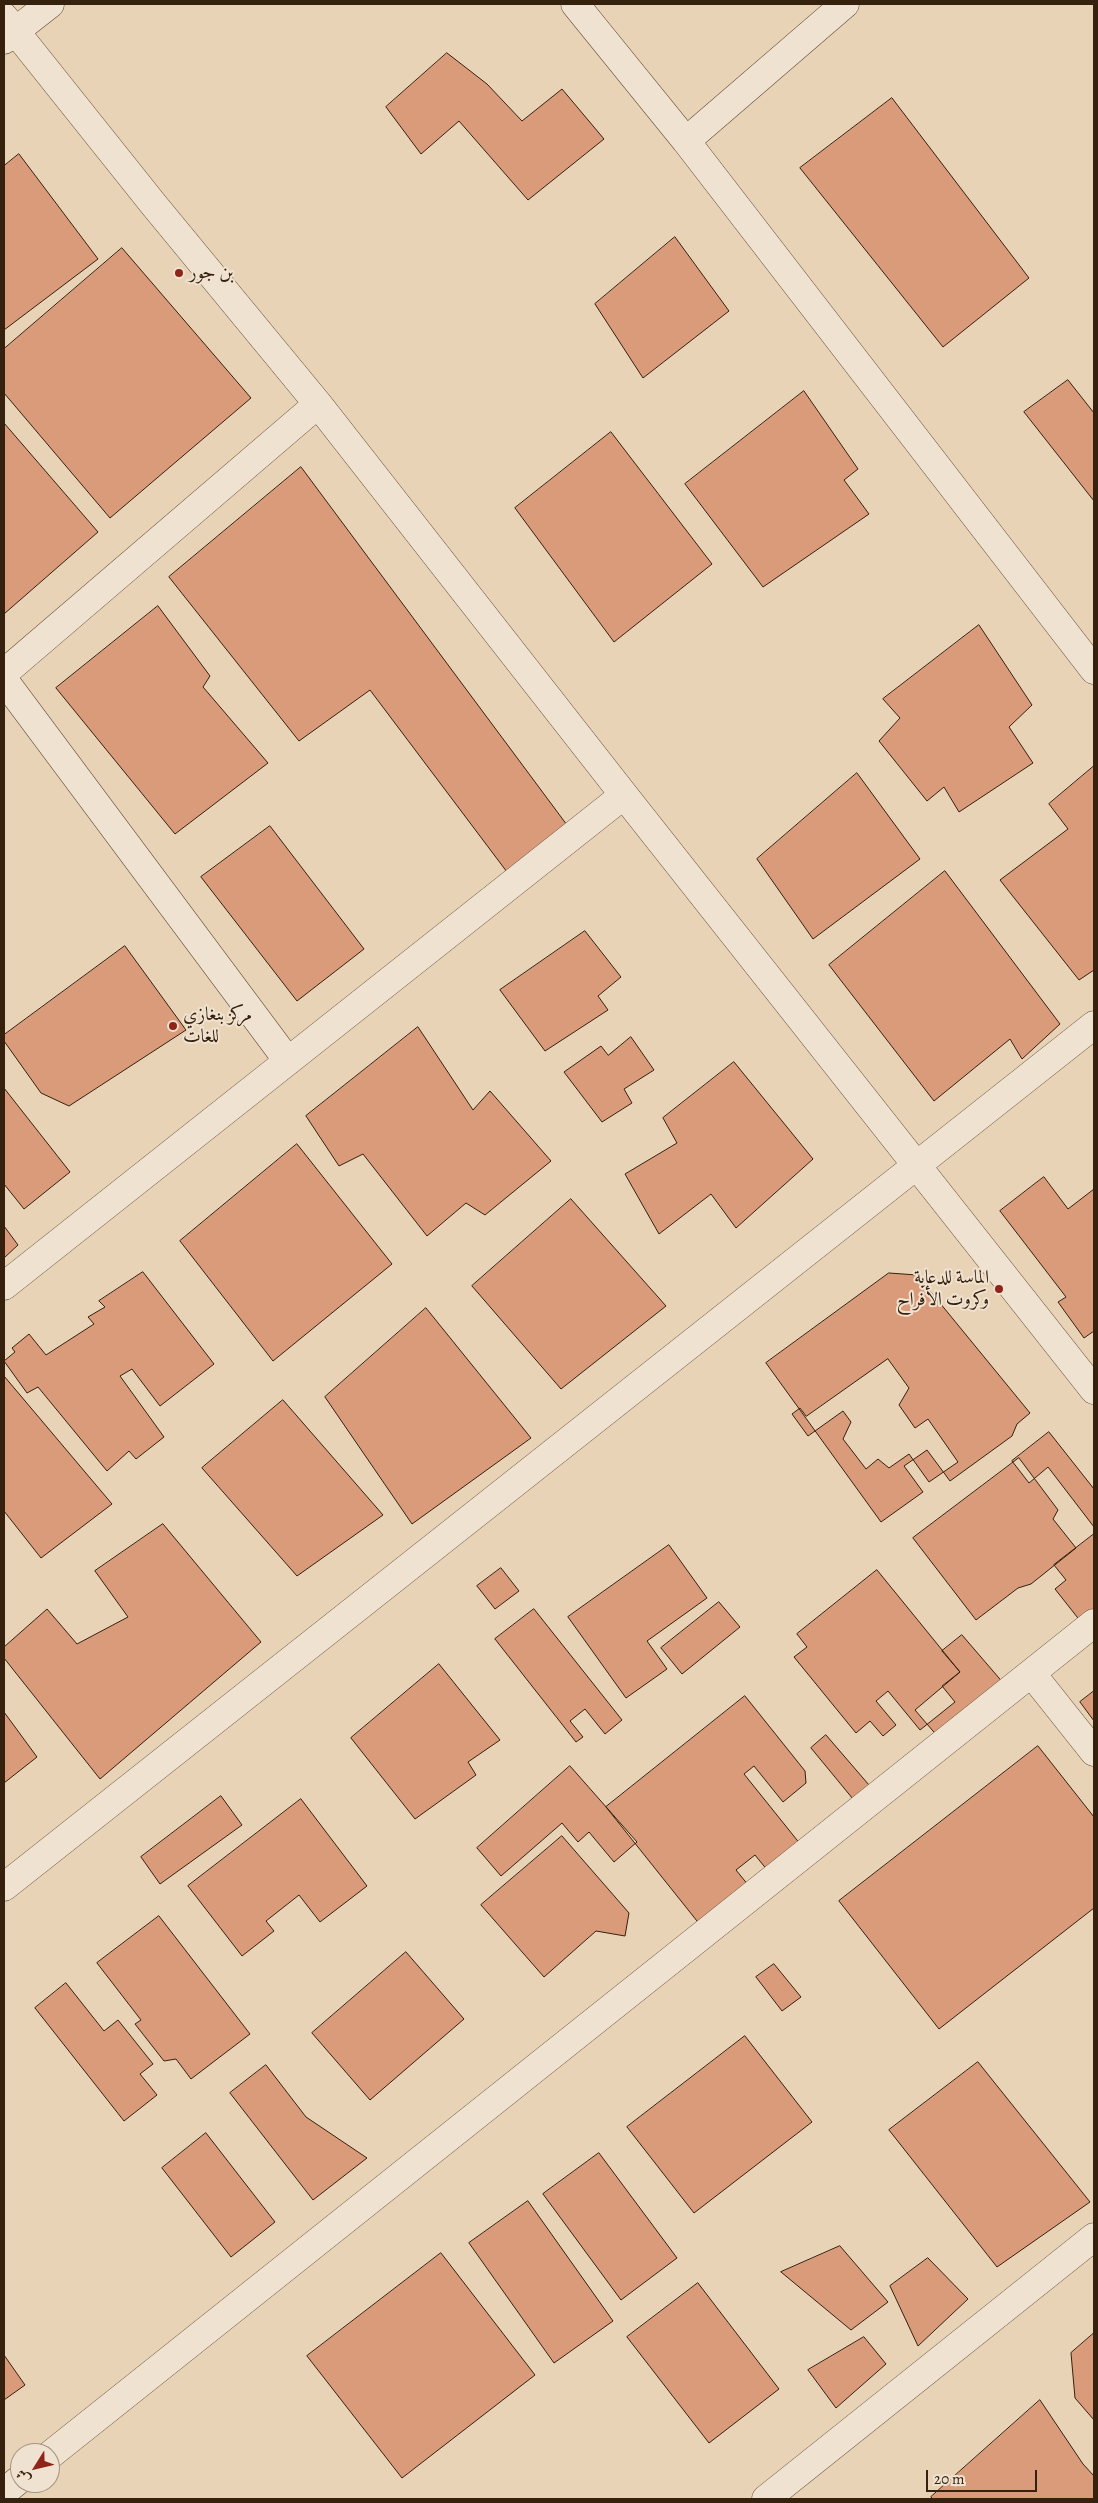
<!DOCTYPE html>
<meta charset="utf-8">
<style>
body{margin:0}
#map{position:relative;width:1098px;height:2503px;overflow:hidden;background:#e8d3b6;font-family:Alegreya,Amiri,serif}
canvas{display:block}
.frame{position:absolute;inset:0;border:5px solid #36200e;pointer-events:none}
.north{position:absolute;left:10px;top:2443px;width:50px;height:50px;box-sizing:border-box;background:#f0e2d0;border:1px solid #a69482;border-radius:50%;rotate:234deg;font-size:14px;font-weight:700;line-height:20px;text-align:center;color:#36200e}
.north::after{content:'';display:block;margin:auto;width:18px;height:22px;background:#8f2418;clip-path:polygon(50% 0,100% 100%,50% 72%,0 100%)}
.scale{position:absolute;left:926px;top:2470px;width:111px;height:22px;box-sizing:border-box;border:2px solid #36200e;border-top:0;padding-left:6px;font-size:15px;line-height:18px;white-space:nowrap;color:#36200e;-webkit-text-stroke:4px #f0e2d0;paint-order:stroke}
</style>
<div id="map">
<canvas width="1098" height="2503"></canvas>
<div class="frame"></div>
<div class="north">ش</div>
<div class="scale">20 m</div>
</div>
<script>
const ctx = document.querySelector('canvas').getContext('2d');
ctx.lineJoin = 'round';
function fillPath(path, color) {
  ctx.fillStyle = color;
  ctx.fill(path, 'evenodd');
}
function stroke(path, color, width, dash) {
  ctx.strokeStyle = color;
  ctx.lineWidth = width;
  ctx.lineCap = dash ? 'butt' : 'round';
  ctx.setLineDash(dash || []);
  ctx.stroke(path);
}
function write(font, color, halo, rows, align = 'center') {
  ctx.font = font + ' Alegreya,Amiri,serif';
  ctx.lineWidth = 4;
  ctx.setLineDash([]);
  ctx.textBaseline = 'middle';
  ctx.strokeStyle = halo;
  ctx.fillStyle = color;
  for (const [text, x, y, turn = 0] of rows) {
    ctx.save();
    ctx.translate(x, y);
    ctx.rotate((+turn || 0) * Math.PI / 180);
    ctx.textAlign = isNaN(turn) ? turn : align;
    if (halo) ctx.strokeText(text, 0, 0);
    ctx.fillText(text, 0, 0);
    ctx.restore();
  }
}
const building = new Path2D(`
 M447,53L487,84L522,121L562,89L604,139L528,200L459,121L421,154L386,107Z
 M892,98L1029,278L943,347L800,168Z
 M19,154L98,259L4,330V166Z
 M675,237L729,311L643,378L595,304Z
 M122,248L251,398L110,518L4,393V349Z
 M1068,380L1094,413V501L1024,412Z
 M804,391L858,469L844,480L869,514L763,587L685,484Z
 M4,423L98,532L4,614Z
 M611,432L712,564L614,642L515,508Z
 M301,467L567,825L507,872L370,690L299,741L169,577Z
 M158,606L210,676L203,687L268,763L175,834L56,688Z
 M979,625L1032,705L1009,727L1033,763L959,812L944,787L927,801L879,741L900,718L883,699Z
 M1094,766V970L1079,980L1000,880L1068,829L1049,804Z
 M857,773L920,859L813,939L757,859Z
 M270,826L364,949L297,1001L201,877Z
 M945,871L1060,1024L1022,1059L1010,1039L934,1101L829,965Z
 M585,931L621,977L598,996L608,1010L545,1051L500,990Z
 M125,946L186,1030L69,1106L41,1093L4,1041V1035Z
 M418,1027L473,1110L490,1091L551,1161L485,1215L466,1203L427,1236L363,1154L339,1166L306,1116Z
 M631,1037L654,1070L624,1089L632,1103L602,1122L564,1072L601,1046L608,1055Z
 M734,1062L813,1159L736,1228L711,1194L659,1234L625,1174L677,1143L663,1118Z
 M4,1088L70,1172L24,1209L4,1184Z
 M297,1144L392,1264L273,1361L180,1241Z
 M1044,1177L1068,1209L1094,1189V1331L1084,1338L1058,1302L1066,1297L1000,1211Z
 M571,1199L666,1306L561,1389L472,1286Z
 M4,1226L18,1245L4,1258Z
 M143,1272L214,1364L160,1406L132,1369L120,1376L164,1437L136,1459L129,1451L107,1471L38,1387L27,1393L4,1361L15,1352L12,1348L29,1334L46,1355L94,1324L88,1317L105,1307L99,1301Z
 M889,1273L917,1275L1030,1413L1017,1424L1012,1436L950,1481L927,1450L904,1466L923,1492L881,1522L766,1363Z
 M426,1308L531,1438L412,1524L325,1397Z
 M888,1359L909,1388L899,1405L915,1428L928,1419L958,1462L929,1482L909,1454L889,1468L878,1459L866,1469L843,1439L851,1422L843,1411L808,1436L792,1414L800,1408L806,1416Z
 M4,1376L112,1504L41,1558L4,1511Z
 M283,1400L383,1515L297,1576L202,1468Z
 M1049,1432L1094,1489V1527L1048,1467L1029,1483L1012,1461Z
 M1019,1458L1058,1510L1053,1519L1076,1548L1031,1584L1018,1588L976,1620L913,1538Z
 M163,1524L261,1642L100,1779L4,1658V1647L47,1609L77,1644L128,1617L95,1571Z
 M1094,1534V1620L1085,1627L1055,1589L1066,1580L1054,1565Z
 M669,1545L707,1598L647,1641L667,1669L626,1698L568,1617Z
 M501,1568L519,1591L495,1609L477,1586Z
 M877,1570L960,1672L942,1686L955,1702L920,1730L888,1691L876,1701L896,1725L883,1736L870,1721L856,1733L794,1657L807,1647L797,1634Z
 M719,1602L740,1627L682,1674L661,1648Z
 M534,1609L622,1720L605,1734L585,1709L570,1721L583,1737L576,1742L495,1639Z
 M962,1635L1005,1685L939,1738L915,1710L960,1672L942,1651Z
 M439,1664L500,1740L468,1762L476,1775L415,1819L351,1738Z
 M1094,1691V1721L1080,1702Z
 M745,1696L805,1771L806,1783L783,1802L754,1766L744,1774L801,1845L768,1871L755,1855L736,1870L749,1886L701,1926L606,1807Z
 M4,1712L37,1757L4,1783Z
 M826,1735L869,1785L853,1799L811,1748Z
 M1038,1746L1094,1817V1908L939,2029L839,1901Z
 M570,1766L637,1842L614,1862L589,1832L578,1842L562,1823L501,1876L477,1848Z
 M221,1796L242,1825L160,1884L141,1857Z
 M301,1799L367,1886L320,1922L299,1895L266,1921L274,1931L242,1956L188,1886Z
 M562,1836L629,1913L625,1936L596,1931L544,1977L481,1905Z
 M159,1916L250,2034L191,2079L176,2059L164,2061L135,2024L141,2020L97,1963Z
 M406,1952L464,2019L370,2100L312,2033Z
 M774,1964L801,1997L782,2011L756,1977Z
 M66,1983L104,2031L118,2020L153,2064L140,2074L157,2095L124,2121L35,2008Z
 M745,2036L812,2122L694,2213L627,2127Z
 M978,2062L1090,2202L997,2267L889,2130Z
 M266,2065L306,2117L367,2158L313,2200L230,2093Z
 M206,2133L275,2222L231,2257L162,2168Z
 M599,2153L677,2258L621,2300L543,2194Z
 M528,2201L613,2321L554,2363L469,2243Z
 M840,2246L888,2302L851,2330L781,2272Z
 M441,2253L535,2375L402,2478L307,2356Z
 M928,2258L968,2299L918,2346L890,2286Z
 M698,2283L779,2389L709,2443L627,2337Z
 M1094,2333V2420L1075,2398L1071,2353Z
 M864,2337L886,2364L836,2408L808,2370Z
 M4,2355L25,2385L4,2400Z
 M1040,2400L1083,2464L1094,2476V2499H933L931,2497Z`);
fillPath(building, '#da9b7b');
stroke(building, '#36200e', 1);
const minor = new Path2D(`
 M575,4L686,141L1094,670
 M4,17L154,205L318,404L624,795L1094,1390
 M4,40L50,4
 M686,141L845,4
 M4,673L318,404
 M4,680L288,1061
 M4,1286L624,795
 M1032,1674L1094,1752
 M4,1887L1094,1025
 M50,2455L1094,1623
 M4,2492L20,2479
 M766,2499L1094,2237`);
stroke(minor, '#624d38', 29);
stroke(minor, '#f0e2d0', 28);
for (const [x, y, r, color] of [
 [179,273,5,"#8f2418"],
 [173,1026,5,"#8f2418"],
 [999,1289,5,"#8f2418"]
]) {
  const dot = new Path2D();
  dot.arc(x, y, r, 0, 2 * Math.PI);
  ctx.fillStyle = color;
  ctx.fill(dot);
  stroke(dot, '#f0e2d0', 2);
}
write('19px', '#36200e', '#f0e2d0', [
 ["بن جور",189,273],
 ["مركز بنغازي",183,1015],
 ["للغات",183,1037],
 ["الماسة للدعاية",989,1278,"right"],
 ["وكروت الأفراح",989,1300,"right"]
], 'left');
</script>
